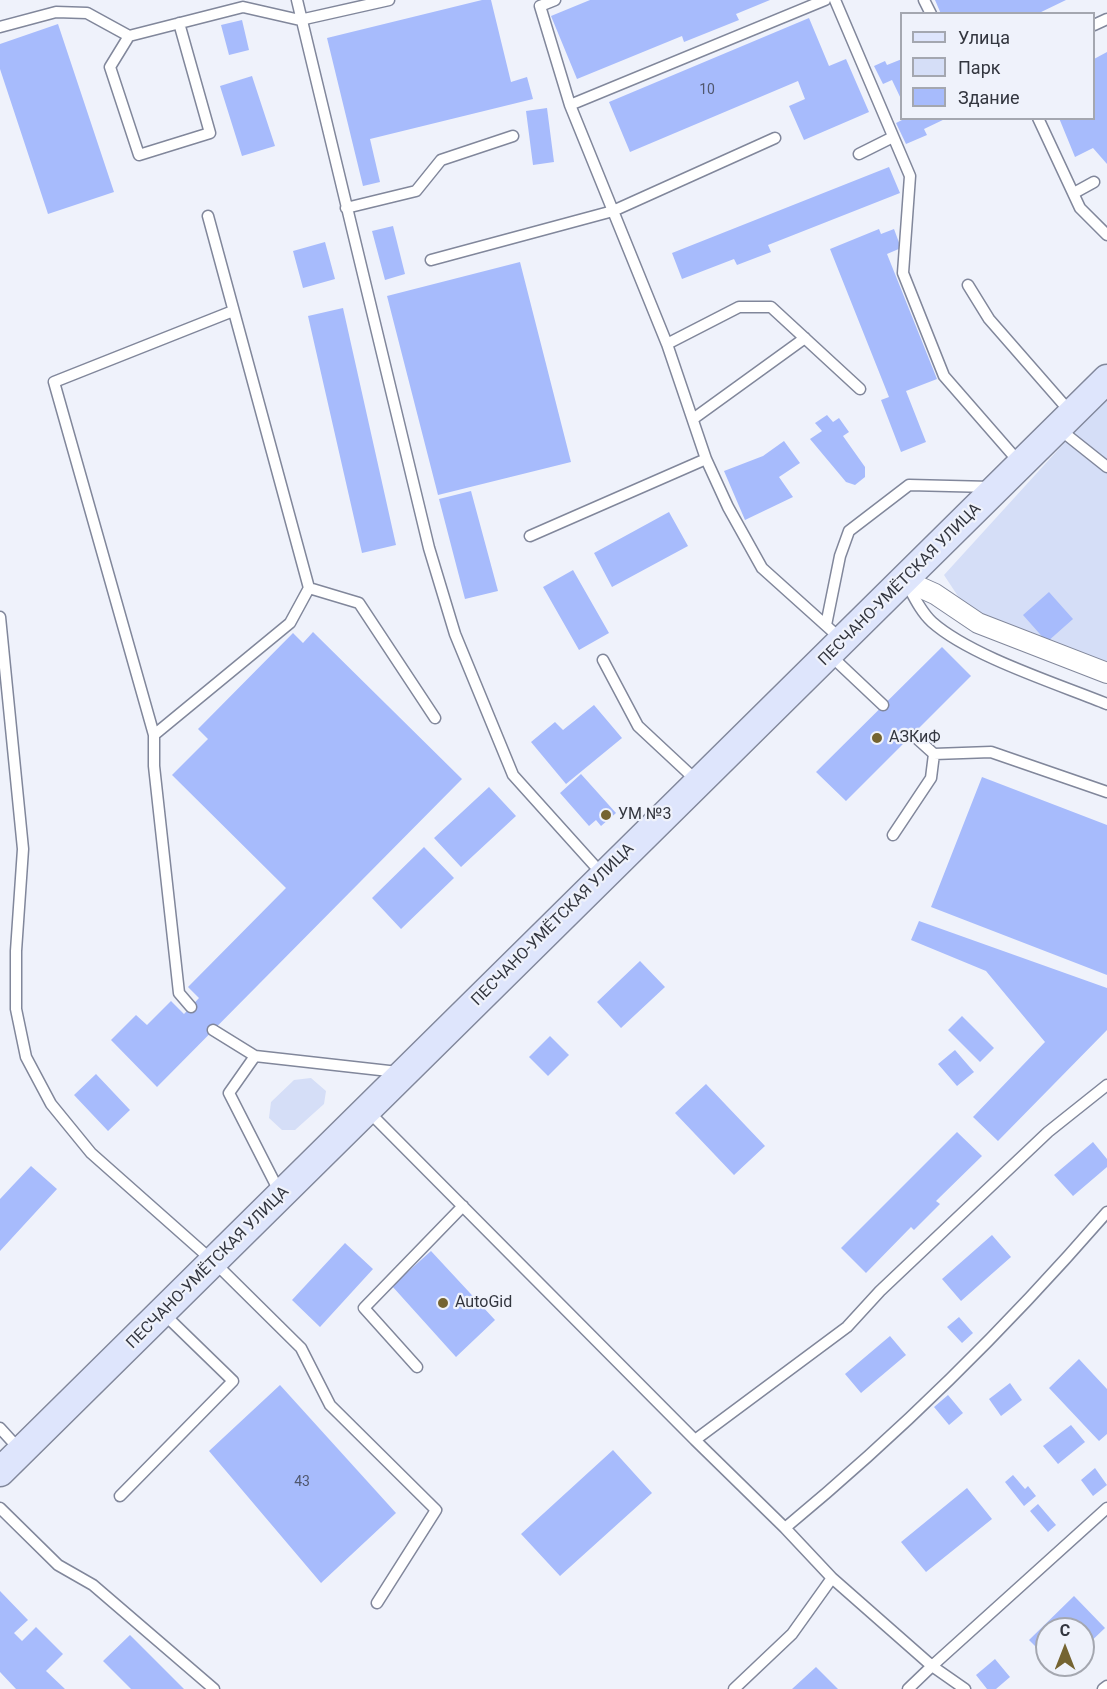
<!DOCTYPE html>
<meta charset="utf-8">
<style>
body{margin:0}
#map{position:relative;width:1107px;height:1689px;overflow:hidden;background:#eff2fb;font-family:Roboto,sans-serif}
canvas{display:block}
.legend{position:absolute;left:900px;top:12px;width:195px;height:108px;box-sizing:border-box;background:#eff2fb;border:2px solid #a4a7b0;margin:0;padding:8px 10px;list-style:none;font-size:18px;color:#33363f}
.legend li{display:flex;align-items:center;gap:12px;height:30px}
.legend b{width:30px;border:2px solid #a4a7b0}
.north{position:absolute;left:1035px;top:1617px;width:60px;height:60px;box-sizing:border-box;background:#eff2fb;border:2px solid #a4a7b0;border-radius:50%;rotate:0deg;font-size:16px;font-weight:700;line-height:24px;text-align:center;color:#33363f}
.north::after{content:'';display:block;margin:auto;width:21px;height:27px;background:#756431;clip-path:polygon(50% 0,100% 100%,50% 72%,0 100%)}
</style>
<div id="map">
<canvas width="1107" height="1689"></canvas>
<ul class="legend">
<li><b style="height:8px;background:#dee5fc"></b>Улица</li>
<li><b style="height:16px;background:#d5def7"></b>Парк</li>
<li><b style="height:16px;background:#a7bbfc"></b>Здание</li>
</ul>
<div class="north">С</div>
</div>
<script>
const ctx = document.querySelector('canvas').getContext('2d');
ctx.lineJoin = 'round';
function fillPath(path, color) {
  ctx.fillStyle = color;
  ctx.fill(path, 'evenodd');
}
function stroke(path, color, width, dash) {
  ctx.strokeStyle = color;
  ctx.lineWidth = width;
  ctx.lineCap = dash ? 'butt' : 'round';
  ctx.setLineDash(dash || []);
  ctx.stroke(path);
}
function write(font, color, halo, rows, align = 'center') {
  ctx.font = font + ' Roboto,sans-serif';
  ctx.lineWidth = 4.5;
  ctx.setLineDash([]);
  ctx.textBaseline = 'middle';
  ctx.strokeStyle = halo;
  ctx.fillStyle = color;
  for (const [text, x, y, turn = 0] of rows) {
    ctx.save();
    ctx.translate(x, y);
    ctx.rotate((+turn || 0) * Math.PI / 180);
    ctx.textAlign = isNaN(turn) ? turn : align;
    if (halo) ctx.strokeText(text, 0, 0);
    ctx.fillText(text, 0, 0);
    ctx.restore();
  }
}
fillPath(new Path2D(`
 M1107,396V679L981,631L944,575Z
 M311,1078L326,1091L324,1104L295,1130H282L269,1118L271,1102L294,1080Z`), '#d5def7');
fillPath(new Path2D(`
 M482,0H491L511,82L527,77L533,99L370,139L380,182L363,186L327,38Z
 M590,0H770L736,14L739,20L684,42L682,36L577,79L551,16Z
 M935,0H1066L1037,14H941Z
 M809,18L829,66L846,59L869,112L804,140L789,106L805,99L798,81L630,152L609,102Z
 M242,20L249,50L229,55L221,25Z
 M58,24L114,192L48,214L0,69V44Z
 M1107,52V164L1093,148L1075,157L1059,118H1094V59Z
 M902,59V101L892,80L883,84L874,66L885,61L887,65Z
 M252,76L275,146L242,156L220,86Z
 M547,108L554,162L533,165L526,111Z
 M906,118H947L924,129L927,135L906,144L896,123Z
 M889,167L900,193L768,245L771,252L737,265L734,259L682,279L672,253Z
 M393,226L405,274L385,280L372,231Z
 M879,229L881,234L894,229L901,248L887,254L937,379L906,391L926,442L901,452L881,400L889,397L830,249Z
 M325,242L335,279L303,288L293,251Z
 M520,262L571,462L438,495L387,296Z
 M343,308L396,545L362,553L308,316Z
 M827,415L833,422L839,418L849,432L843,436L865,467V477L855,485L846,482L810,439L822,431L815,423Z
 M784,441L800,463L779,477L793,497L745,520L724,471L763,456Z
 M471,491L498,591L465,599L439,499Z
 M669,512L688,546L612,587L594,553Z
 M573,570L609,633L579,650L543,587Z
 M1049,592L1073,619L1047,642L1023,615Z
 M313,632L462,779L157,1087L111,1040L136,1015L147,1025L171,1001L184,1014L199,998L188,987L286,888L172,775L208,739L198,729L293,633L303,643Z
 M942,647L971,676L846,801L816,772Z
 M594,705L622,738L566,784L531,742L555,722L563,730Z
 M581,774L616,813L601,826L596,820L589,826L560,793Z
 M982,777L1107,825V975L931,907Z
 M489,787L516,816L461,867L434,838Z
 M424,847L454,878L401,929L372,898Z
 M919,921L1107,988V1030L998,1141L973,1117L1045,1042L986,971L911,940Z
 M640,961L665,987L621,1028L597,1002Z
 M962,1016L994,1048L980,1062L948,1030Z
 M550,1036L569,1055L548,1076L529,1057Z
 M955,1050L974,1072L957,1086L938,1064Z
 M96,1074L130,1110L108,1131L74,1095Z
 M706,1084L765,1146L734,1175L675,1113Z
 M957,1132L982,1156L936,1201L940,1204L914,1230L911,1227L866,1273L841,1248Z
 M1093,1142L1107,1159V1167L1073,1196L1054,1175Z
 M31,1166L57,1189L0,1251V1199Z
 M992,1235L1011,1257L961,1301L942,1279Z
 M345,1243L373,1269L320,1327L292,1300Z
 M431,1251L495,1320L456,1357L392,1286Z
 M959,1317L973,1333L962,1343L947,1327Z
 M890,1336L906,1355L861,1393L845,1374Z
 M1079,1359L1107,1389V1434L1099,1441L1049,1388Z
 M1010,1383L1022,1400L1001,1416L989,1399Z
 M280,1385L396,1513L321,1583L209,1451Z
 M948,1395L963,1413L949,1425L934,1407Z
 M1071,1425L1085,1442L1058,1464L1043,1446Z
 M613,1450L652,1493L560,1576L521,1534Z
 M1095,1468L1107,1485L1093,1496L1081,1480Z
 M1013,1475L1025,1489L1028,1486L1036,1496L1024,1506L1005,1482Z
 M967,1488L992,1519L926,1572L901,1542Z
 M1038,1504L1056,1525L1048,1532L1030,1511Z
 M0,1591L28,1620L14,1633L22,1641L36,1627L63,1654L46,1671L65,1689H16L0,1672Z
 M1074,1596L1105,1628L1083,1649V1629H1047V1658L1029,1640Z
 M130,1635L184,1689H131L103,1661Z
 M995,1659L1010,1677L996,1689H987L976,1675Z
 M816,1667L838,1689H792Z`), '#a7bbfc');
const service = new Path2D(`
 M297,0L429,548L455,634L513,775L603,875
 M555,0L540,6L570,105L667,344L706,459L728,507L762,568L841,639
 M835,0L910,176L903,273L944,376L1019,462
 M924,0L931,14
 M1094,25L1107,19
 M0,27L56,12L87,13L129,36L243,7L300,20L389,0
 M129,36L110,67L139,155L210,133L179,23
 M570,105L825,0
 M1038,118L1080,208L1107,235
 M859,154L893,137
 M1074,193L1094,182
 M346,208L416,191L441,160L513,136
 M431,260L613,211L775,138
 M968,285L989,319L1072,414
 M667,344L739,307H771L860,389
 M693,419L805,338
 M1058,428L1107,467
 M530,536L706,459
 M907,584C914,597 921,612 932,622C970,656 1058,684 1107,704
 M309,588L359,603L435,718
 M0,617L23,849L16,951V1009L26,1057L51,1104L91,1153L214,1262L301,1348L330,1405L436,1510L377,1603
 M826,625L840,556L849,531L909,485L991,487
 M830,655L883,705
 M603,660L638,726L697,781
 M154,735L54,382L233,311
 M913,735L934,754L991,752L1107,792
 M893,835L931,778L934,754
 M191,1007L179,993L154,766V735L290,623L309,588L208,216
 M213,1030L255,1056
 M368,1111L695,1440
 M280,1193L229,1093L255,1056L398,1072
 M417,1367L364,1308L463,1206
 M0,1428L20,1450
 M120,1496L233,1381L164,1314
 M0,1508L58,1565L93,1585L214,1689
 M785,1528L695,1440L847,1327L880,1291L1048,1132L1107,1085
 M832,1578L785,1528C901,1432 1009,1325 1107,1212
 M734,1689L792,1634L832,1578L932,1666L908,1689
 M965,1689L932,1666L1107,1508
 M1103,1689L1107,1686`);
const minor = new Path2D(`
 M906,581L935,594L978,623L1107,673`);
const secondary = new Path2D(`
 M0,1472L1107,379`);
stroke(service, '#81879b', 13);
stroke(minor, '#81879b', 22);
stroke(secondary, '#81879b', 31);
stroke(service, '#fff', 10);
stroke(minor, '#fff', 20);
stroke(secondary, '#dee5fc', 28);
for (const [x, y, r, color] of [
 [877,738,6,"#756431"],
 [606,815,6,"#756431"],
 [443,1303,6,"#756431"]
]) {
  const dot = new Path2D();
  dot.arc(x, y, r, 0, 2 * Math.PI);
  ctx.fillStyle = color;
  ctx.fill(dot);
  stroke(dot, '#eff2fb', 2);
}
write('14px', '#50576e', null, [
 ["10",707,90],
 ["43",302,1482]
]);
write('16px', '#33363f', '#eff2fb', [
 ["ПЕСЧАНО-УМЁТСКАЯ УЛИЦА",900,585,-45],
 ["ПЕСЧАНО-УМЁТСКАЯ УЛИЦА",553,925,-45],
 ["ПЕСЧАНО-УМЁТСКАЯ УЛИЦА",208,1268,-45]
]);
write('16px', '#33363f', '#eff2fb', [
 ["АЗКиФ",889,738],
 ["УМ №3",618,815],
 ["AutoGid",455,1303]
], 'left');
</script>
